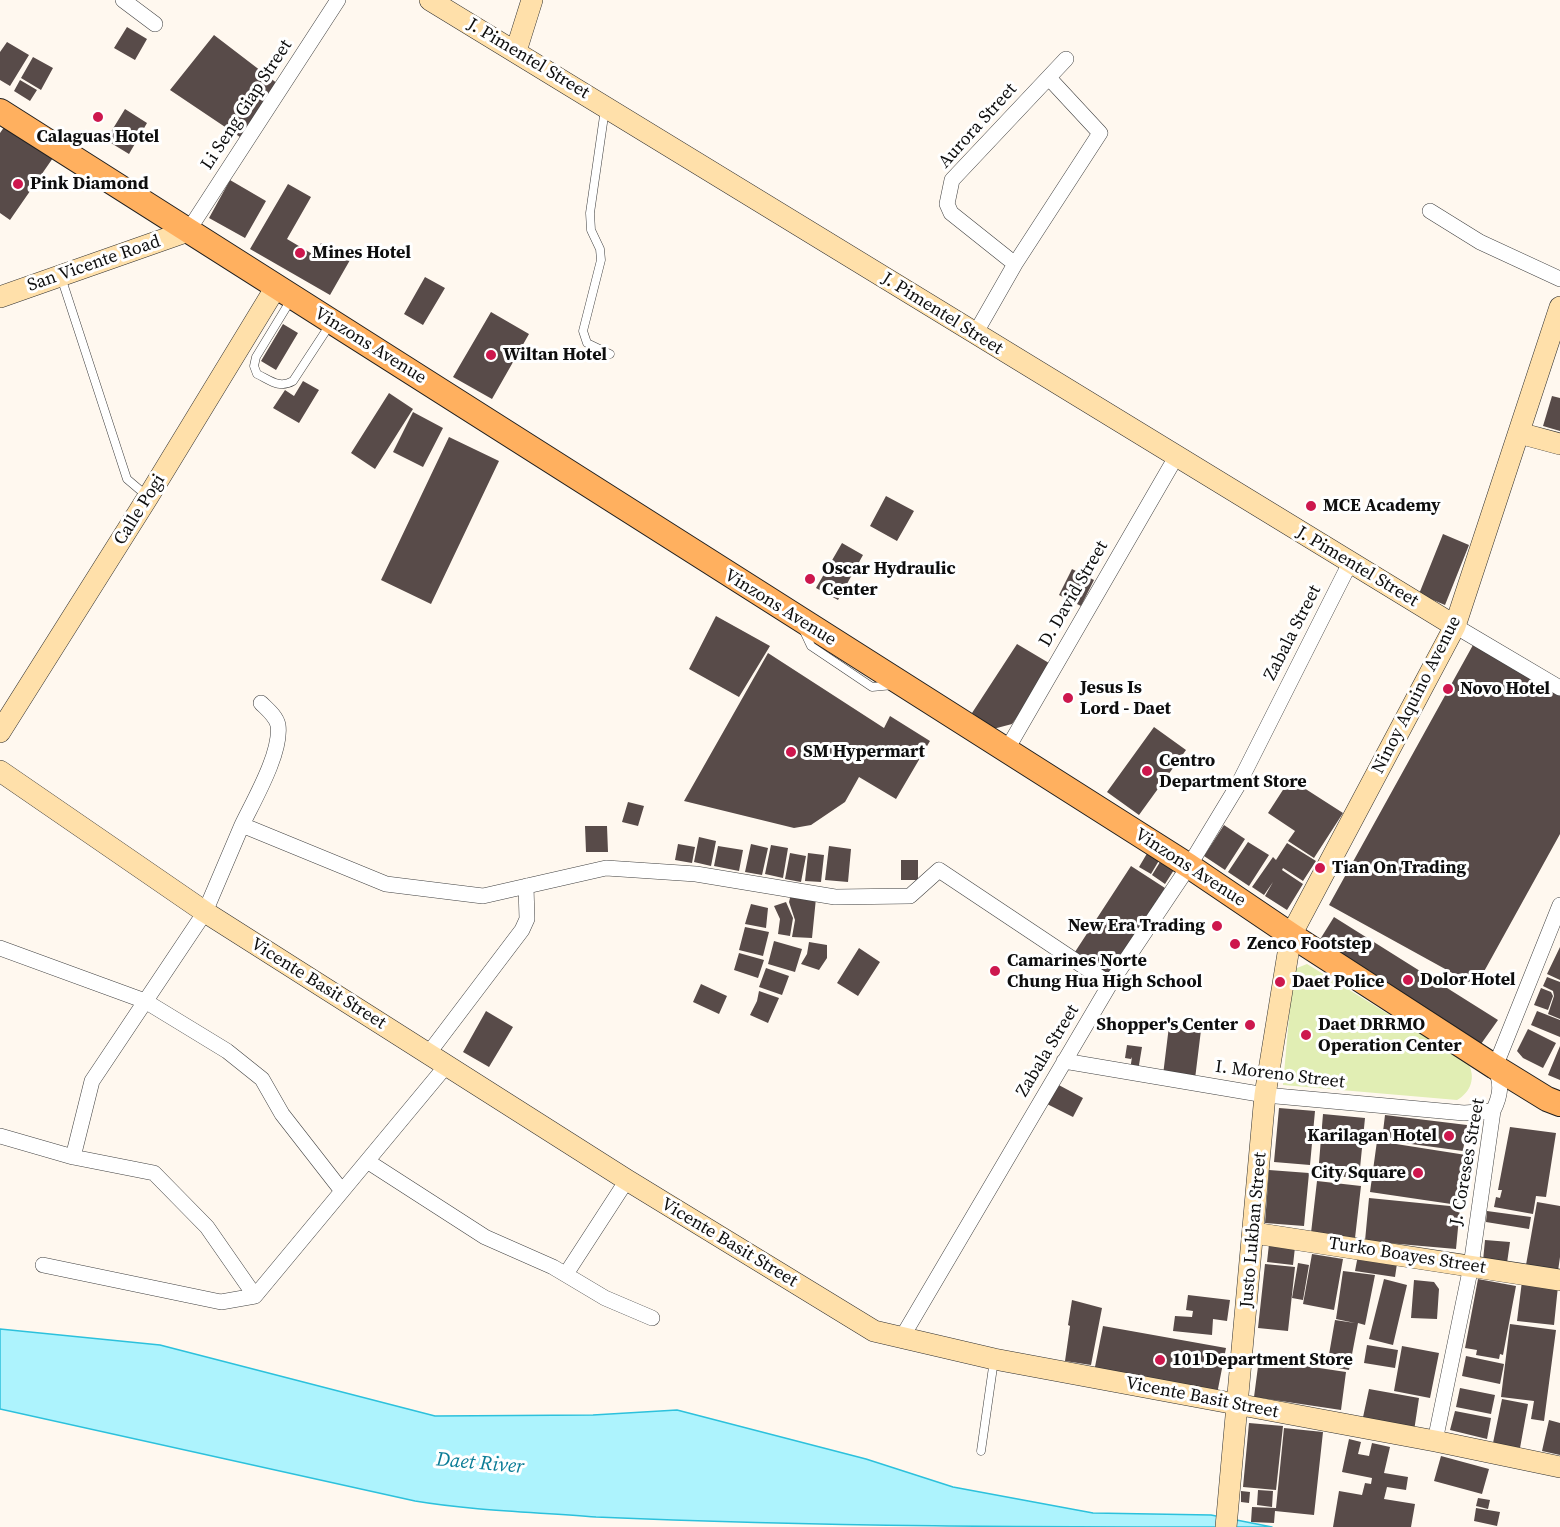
<!DOCTYPE html>
<style>
body{margin:0}
canvas{display:block;background:#fff8ef}
</style>
<canvas width="1560" height="1527"></canvas>
<script>
const ctx = document.querySelector('canvas').getContext('2d');
ctx.lineJoin = 'round';
function fillPath(path, color) {
  ctx.fillStyle = color;
  ctx.fill(path, 'evenodd');
}
function stroke(path, color, width, dash) {
  ctx.strokeStyle = color;
  ctx.lineWidth = width;
  ctx.lineCap = dash ? 'butt' : 'round';
  ctx.setLineDash(dash || []);
  ctx.stroke(path);
}
function write(font, color, halo, rows, align = 'center') {
  ctx.font = font + ' "Source Serif 4",serif';
  ctx.lineWidth = 6;
  ctx.setLineDash([]);
  ctx.textBaseline = 'middle';
  ctx.strokeStyle = halo;
  ctx.fillStyle = color;
  for (const [text, x, y, turn = 0] of rows) {
    ctx.save();
    ctx.translate(x, y);
    ctx.rotate((+turn || 0) * Math.PI / 180);
    ctx.textAlign = isNaN(turn) ? turn : align;
    if (halo) ctx.strokeText(text, 0, 0);
    ctx.fillText(text, 0, 0);
    ctx.restore();
  }
}
fillPath(new Path2D(`
 M1307,964L1468,1063C1476,1077 1471,1092 1457,1100L1283,1085L1293,972L1297,968Z`), '#e1eeb4');
const water = new Path2D(`
 M0,1329L160,1345L435,1416L593,1415L677,1410L866,1459L953,1487L1093,1513L1211,1515L1272,1527C1047,1527 821,1527 596,1517C535,1512 475,1511 415,1501L0,1409Z`);
fillPath(water, '#adf3fd');
stroke(water, '#2cc1dc', 1.5);
fillPath(new Path2D(`
 M127,27L147,39L135,60L114,48Z
 M214,35L278,84L240,137L170,90Z
 M7,42L29,55L10,86L0,80V52Z
 M33,57L53,68L41,90L21,78Z
 M20,80L37,90L30,101L14,91Z
 M125,109L147,123L129,154L106,140Z
 M7,123L55,155L10,220L0,213V133Z
 M230,180L266,201L245,238L209,218Z
 M288,184L311,197L287,239L314,255L321,243L350,260L330,295L250,249Z
 M425,277L445,288L423,325L404,314Z
 M491,312L529,334L492,399L453,377Z
 M283,324L298,333L276,370L261,361Z
 M303,381L319,390L299,423L273,408L285,390L294,396Z
 M389,393L413,409L375,469L351,453Z
 M1552,396L1560,398V431L1543,426Z
 M413,412L443,428L423,467L393,452Z
 M449,437L499,461L431,604L381,580Z
 M886,496L914,511L897,541L870,526Z
 M1443,534L1469,545L1445,605L1419,594Z
 M842,543L863,555L838,600L816,588Z
 M1072,569L1094,580L1081,606L1059,595Z
 M716,616L770,646L739,697L689,669Z
 M1017,644L1054,666L1012,724L993,729L972,713Z
 M1473,645L1560,693V834L1476,986L1329,905Z
 M768,653L884,728L890,716L930,741L896,799L859,777L845,802L811,825L794,828L684,801Z
 M1154,727L1186,750L1139,815L1107,792Z
 M1290,779L1343,813L1314,858L1288,841L1295,831L1268,813Z
 M628,802L644,806L638,826L622,822Z
 M1224,825L1245,839L1225,870L1204,856Z
 M585,826H607L608,852H586Z
 M699,837L716,841L711,866L694,862Z
 M1248,842L1269,855L1249,886L1228,872Z
 M1287,843L1316,861L1303,881L1283,868L1282,870L1303,884L1287,910L1265,896L1273,882L1264,895L1252,887L1273,857L1276,860Z
 M678,844L695,847L692,863L675,860Z
 M751,844L768,848L762,875L745,872Z
 M771,845L788,848L783,878L765,874Z
 M1152,845L1164,852L1151,874L1139,867Z
 M718,846L743,850L739,871L714,866Z
 M829,846L851,849L848,882L825,880Z
 M790,853L806,856L801,882L785,879Z
 M808,853L824,855L821,882L805,881Z
 M1165,854L1179,862L1165,884L1152,875Z
 M901,860H918V880H901Z
 M1131,866L1165,888L1107,977L1073,955Z
 M791,894L816,898L812,938L792,937L795,920L789,902Z
 M786,902L793,918L790,936L778,934L780,919L774,906Z
 M751,904L768,908L766,928L745,924Z
 M1334,917L1498,1020L1481,1044L1319,941Z
 M745,927L769,932L763,956L739,950Z
 M774,941L802,949L795,972L768,964Z
 M809,942L827,945V958L819,970L801,964L807,954Z
 M1560,947V980L1547,974Z
 M859,948L880,962L858,996L837,983Z
 M739,953L764,960L758,978L734,970Z
 M766,968L789,976L782,995L759,987Z
 M1547,977L1560,982V1019L1548,1014L1554,996L1553,991L1543,986Z
 M701,984L727,996L719,1014L693,1002Z
 M1541,988L1551,992L1553,996L1548,1010L1534,1005Z
 M759,991L779,998L768,1023L750,1015L757,1001Z
 M486,1011L513,1027L489,1067L463,1052Z
 M1537,1011L1560,1020V1037L1531,1025Z
 M1169,1026L1201,1030L1195,1079L1163,1075Z
 M1528,1029L1556,1043L1543,1068L1523,1058L1517,1051Z
 M1127,1045L1142,1047L1138,1071L1130,1070L1132,1057L1131,1059L1125,1058Z
 M1560,1046V1080L1548,1075Z
 M1055,1083L1083,1098L1073,1117L1045,1103Z
 M1279,1108L1315,1111L1310,1165L1274,1162Z
 M1323,1114L1365,1118L1359,1178L1318,1175Z
 M1385,1115L1467,1125L1463,1151L1382,1140Z
 M1510,1127L1556,1133L1546,1197L1536,1196L1533,1214L1494,1207L1496,1197L1500,1198L1502,1190H1498Z
 M1377,1141L1466,1155L1458,1205L1370,1192Z
 M1269,1170L1309,1173L1304,1226L1265,1223Z
 M1317,1181L1361,1186L1355,1238L1311,1233Z
 M1369,1198L1460,1207L1456,1249L1365,1241Z
 M1537,1202L1560,1206V1257L1558,1271L1526,1265Z
 M1487,1211L1531,1217L1529,1229L1486,1222Z
 M1485,1240L1510,1242L1507,1263L1483,1261Z
 M1269,1244L1295,1247L1293,1265L1267,1262Z
 M1359,1250L1398,1257L1395,1277L1355,1271Z
 M1312,1254L1343,1259L1334,1310L1303,1304Z
 M1298,1263L1309,1265L1303,1300L1292,1298Z
 M1265,1264L1295,1267L1288,1331L1258,1328Z
 M1343,1271L1375,1275L1365,1325L1358,1323L1349,1370L1327,1366L1335,1320L1355,1323L1336,1319Z
 M1384,1279L1407,1285L1393,1345L1369,1339Z
 M1478,1279L1516,1286L1503,1355L1500,1354L1499,1359L1476,1355L1477,1350L1465,1348Z
 M1414,1280L1434,1282L1439,1289L1437,1319L1411,1318Z
 M1522,1281L1558,1286L1554,1325L1517,1321Z
 M1188,1295L1230,1300L1227,1321L1213,1319L1212,1335L1173,1331L1175,1316L1192,1317L1193,1311L1186,1310Z
 M1072,1300L1102,1308L1091,1365L1065,1361L1070,1326L1068,1325Z
 M1510,1324L1556,1330L1544,1421L1531,1419L1534,1401L1501,1397Z
 M1103,1326L1226,1348L1217,1394L1094,1372Z
 M1367,1345L1398,1350L1395,1368L1364,1363Z
 M1402,1346L1439,1353L1430,1398L1394,1391Z
 M1466,1356L1504,1364L1500,1384L1462,1376Z
 M1259,1359L1346,1372L1341,1410L1254,1397Z
 M1460,1388L1495,1395L1491,1414L1456,1407Z
 M1369,1389L1419,1398L1414,1431L1362,1422Z
 M1502,1399L1528,1404L1520,1448L1493,1443Z
 M1455,1411L1491,1418L1487,1439L1450,1430Z
 M1549,1420L1560,1423V1455L1542,1451Z
 M1249,1423L1283,1426L1276,1490L1243,1487Z
 M1284,1428L1323,1432L1314,1515L1275,1511L1274,1523L1251,1522L1252,1507L1276,1508Z
 M1349,1439L1361,1442L1358,1454L1369,1456L1372,1443L1390,1447L1384,1473L1408,1477L1406,1490L1387,1487L1384,1499L1415,1504L1411,1527H1333L1339,1491L1362,1495L1365,1483L1371,1484L1372,1478L1342,1472Z
 M1441,1456L1489,1469L1482,1494L1434,1481Z
 M1258,1490L1273,1491L1272,1507L1257,1505Z
 M1241,1491L1250,1492L1249,1503L1241,1502Z
 M1478,1498L1490,1500L1488,1509L1476,1506Z
 M1476,1508L1500,1512L1497,1526L1474,1521Z`), '#584b49');
const lane = new Path2D(`
 M605,109L590,213L591,230L600,249L601,260L583,331L587,343L610,354
 M61,277L127,479L147,496
 M292,298L256,357L254,366L257,374C270,380 279,389 293,381L331,323
 M803,629L811,646L872,687L893,685
 M981,1451L994,1360`);
const street = new Path2D(`
 M123,0L155,24
 M1430,211L1480,242L1560,279
 M188,231L338,0
 M1015,264L1100,133L1049,78
 M975,334L1015,264L951,213L947,204L952,180L1066,59
 M1455,626L1560,688
 M1006,751L1176,457
 M242,825C254,800 282,752 278,725C276,716 267,709 261,703
 M0,948L145,1001L227,1051L262,1079L282,1114L342,1191
 M428,1054L522,930L527,919L526,886
 M1064,1061L1265,1095L1464,1113L1493,1111
 M0,1136L73,1157L154,1173L207,1227L255,1296L446,1066
 M73,1157L92,1081L205,912L242,825L386,884L483,896L606,868L696,874L835,897L910,896L939,870L1110,984
 M367,1161L485,1237L553,1267L605,1298L652,1318
 M43,1265L221,1302L255,1296
 M566,1274L627,1180
 M901,1339L1110,984L1189,866L1238,785L1350,563
 M1435,1441L1471,1266L1493,1111C1501,1095 1502,1084 1495,1067L1560,905`);
const secondary = new Path2D(`
 M430,0L1455,626
 M516,51L532,0
 M0,297L188,231
 M1519,433L1560,444
 M0,732L148,497L276,287
 M0,771L205,912L627,1180L874,1331L994,1359L1435,1441L1560,1467
 M1254,1233L1560,1280
 M1226,1527L1265,1095L1291,935L1455,626L1560,307`);
const primary = new Path2D(`
 M0,111L1189,866L1291,935L1495,1067L1547,1099L1560,1104`);
stroke(lane, '#414141', 9);
stroke(street, '#414141', 16);
stroke(secondary, '#303030', 22);
stroke(primary, '#1f1f1f', 26);
stroke(lane, '#fff', 8);
stroke(street, '#fff', 15);
stroke(secondary, '#ffe0aa', 21);
stroke(primary, '#ffb05f', 24);
for (const [x, y, r, color] of [
 [98,117,6,"#cd174d"],
 [18,184,6,"#cd174d"],
 [300,253,6,"#cd174d"],
 [491,355,6,"#cd174d"],
 [1311,506,6,"#cd174d"],
 [810,579,6,"#cd174d"],
 [1448,689,6,"#cd174d"],
 [1068,698,6,"#cd174d"],
 [791,752,6,"#cd174d"],
 [1147,771,6,"#cd174d"],
 [1320,868,6,"#cd174d"],
 [1217,926,6,"#cd174d"],
 [1235,944,6,"#cd174d"],
 [995,971,6,"#cd174d"],
 [1408,980,6,"#cd174d"],
 [1280,982,6,"#cd174d"],
 [1250,1025,6,"#cd174d"],
 [1306,1035,6,"#cd174d"],
 [1449,1136,6,"#cd174d"],
 [1418,1173,6,"#cd174d"],
 [1160,1360,6,"#cd174d"]
]) {
  const dot = new Path2D();
  dot.arc(x, y, r, 0, 2 * Math.PI);
  ctx.fillStyle = color;
  ctx.fill(dot);
  stroke(dot, '#fff', 2);
}
write('18px', '#0e0e0e', '#fff', [
 ["J. Pimentel Street",528,59,31],
 ["Li Seng Giap Street",247,105,-57],
 ["Aurora Street",978,126,-48],
 ["San Vicente Road",94,264,-19],
 ["J. Pimentel Street",942,314,32],
 ["Vinzons Avenue",370,346,32],
 ["Calle Pogi",140,510,-58],
 ["J. Pimentel Street",1357,567,31],
 ["D. David Street",1074,594,-60],
 ["Vinzons Avenue",780,608,32],
 ["Zabala Street",1293,633,-63],
 ["Ninoy Aquino Avenue",1417,695,-63],
 ["Vinzons Avenue",1190,868,33],
 ["Vicente Basit Street",318,984,32],
 ["Zabala Street",1048,1051,-59],
 ["I. Moreno Street",1280,1075,7],
 ["J. Coreses Street",1468,1162,-80],
 ["Justo Lukban Street",1254,1230,-85],
 ["Vicente Basit Street",729,1243,31],
 ["Turko Boayes Street",1407,1256,9],
 ["Vicente Basit Street",1202,1398,11]
]);
write('bold 18px', '#0e0e0e', '#fff', [
 ["Calaguas Hotel",98,137,"center"],
 ["Pink Diamond",30,184],
 ["Mines Hotel",312,253],
 ["Wiltan Hotel",503,355],
 ["MCE Academy",1323,506],
 ["Oscar Hydraulic",822,569],
 ["Center",822,590],
 ["Jesus Is",1080,688],
 ["Lord - Daet",1080,709],
 ["Novo Hotel",1460,689],
 ["SM Hypermart",803,752],
 ["Centro",1159,761],
 ["Department Store",1159,782],
 ["Tian On Trading",1332,868],
 ["New Era Trading",1205,926,"right"],
 ["Zenco Footstep",1247,944],
 ["Camarines Norte",1007,961],
 ["Chung Hua High School",1007,982],
 ["Dolor Hotel",1420,980],
 ["Daet Police",1292,982],
 ["Shopper's Center",1238,1025,"right"],
 ["Daet DRRMO",1318,1025],
 ["Operation Center",1318,1046],
 ["Karilagan Hotel",1437,1136,"right"],
 ["City Square",1406,1173,"right"],
 ["101 Department Store",1172,1360]
], 'left');
write('italic 20px', '#0a7c96', '#fff', [
 ["Daet River",480,1464,5]
]);
</script>
